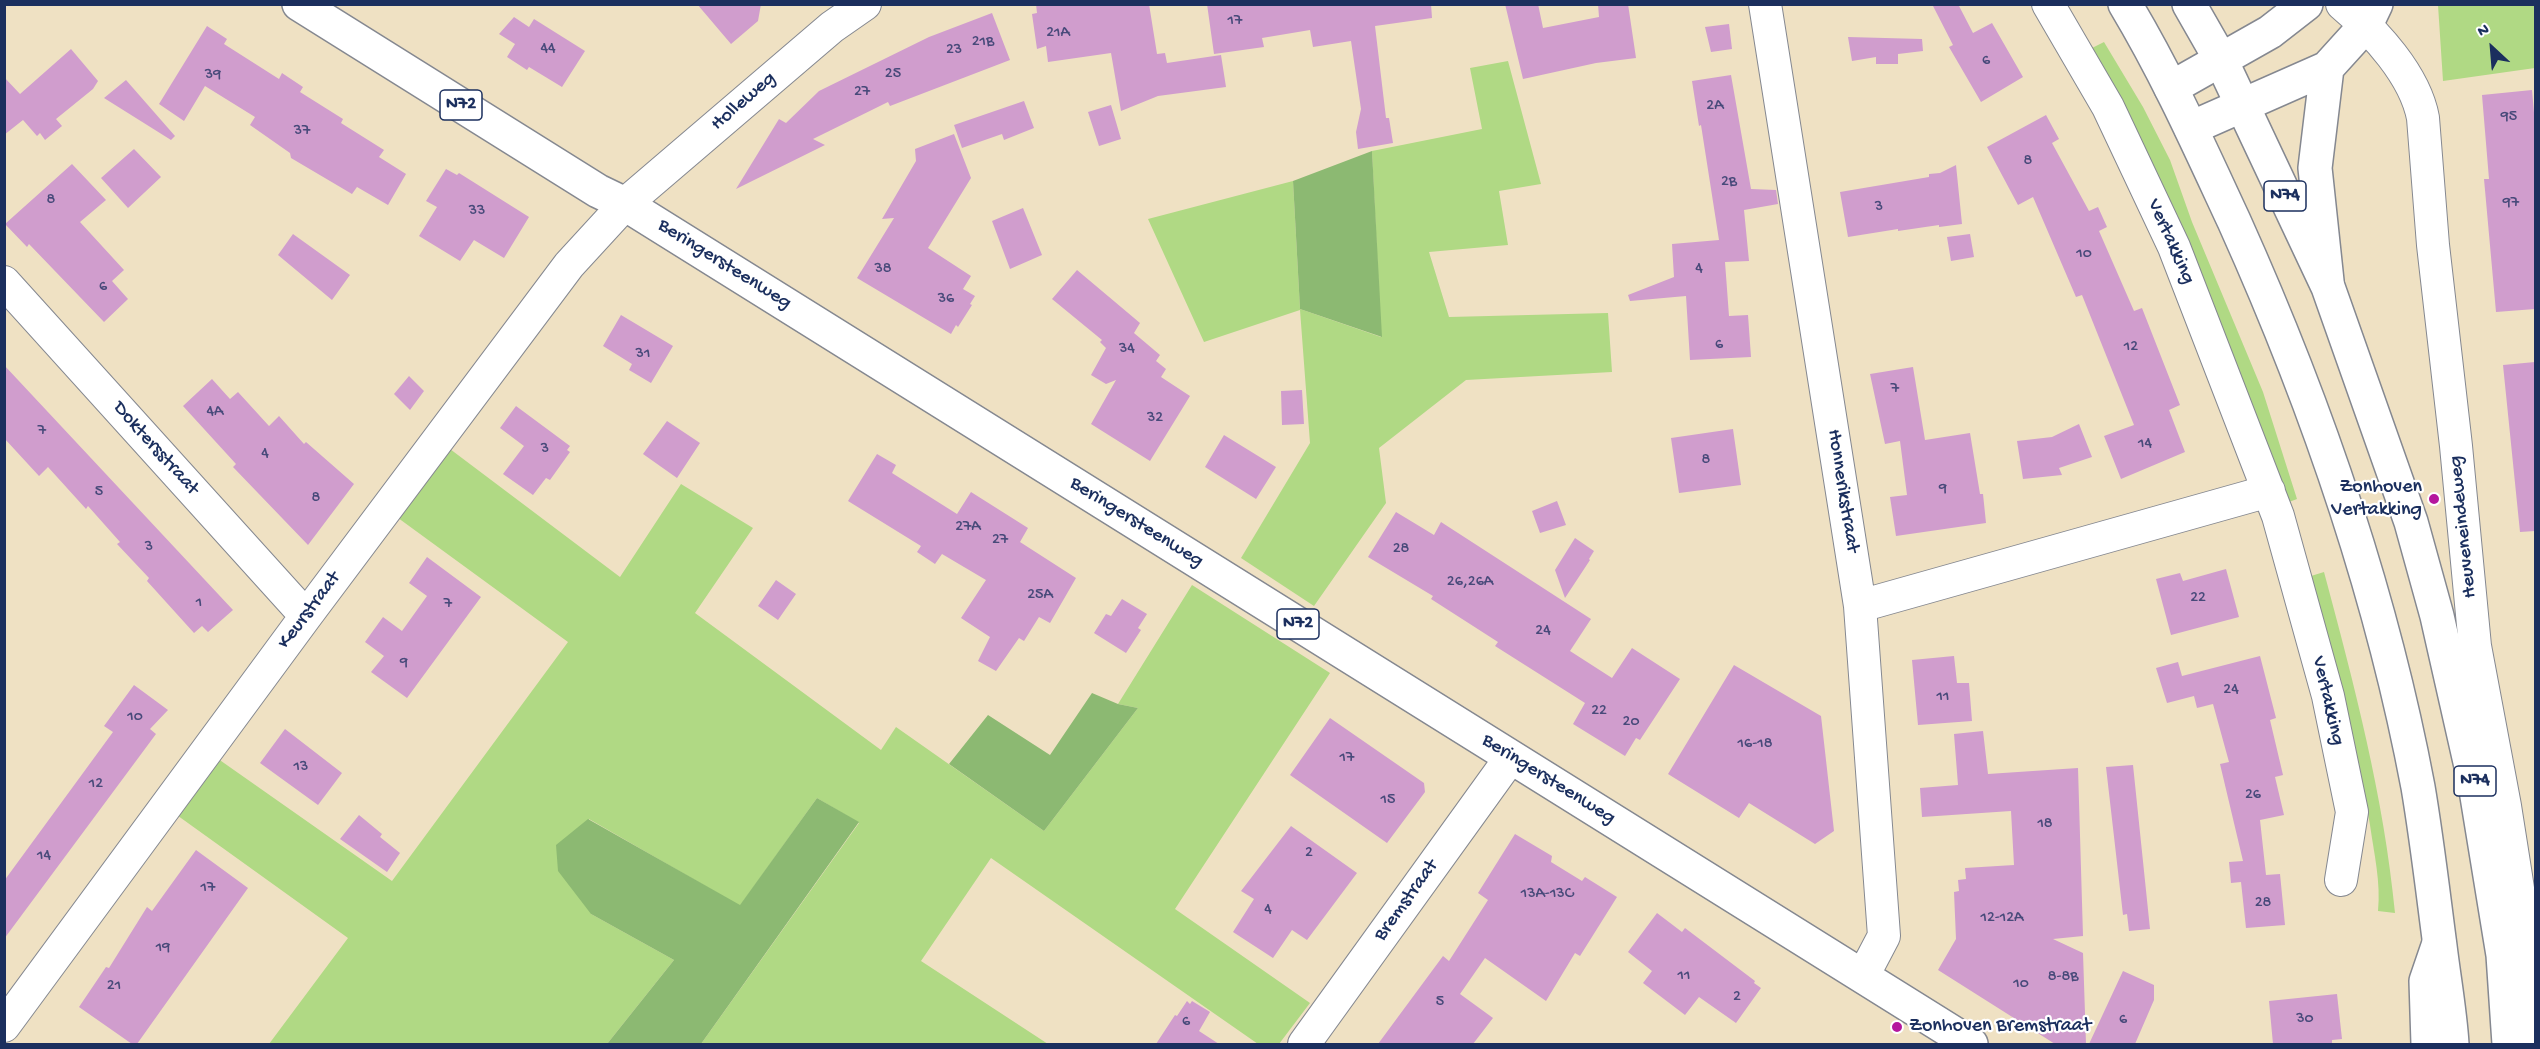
<!DOCTYPE html>
<style>
body{margin:0}
#map{position:relative;width:2540px;height:1049px;overflow:hidden;background:#efe1c3;font-family:"Gochi Hand",sans-serif}
canvas{display:block}
.frame{position:absolute;inset:0;border:6px solid #1b2f5e;pointer-events:none}
.north{position:absolute;left:2462px;top:18px;width:60px;height:60px;-webkit-text-stroke:4px #fff;paint-order:stroke;rotate:334deg;font-size:16px;font-weight:700;line-height:24px;text-align:center;color:#1b2f5e}
.north::after{content:'';display:block;margin:auto;width:21px;height:27px;background:#1b2f5e;clip-path:polygon(50% 0,100% 100%,50% 72%,0 100%)}
</style>
<div id="map">
<canvas width="2540" height="1049"></canvas>
<div class="frame"></div>
<div class="north">N</div>
</div>
<script>
const ctx = document.querySelector('canvas').getContext('2d');
ctx.lineJoin = 'round';
function fillPath(path, color) {
  ctx.fillStyle = color;
  ctx.fill(path, 'evenodd');
}
function stroke(path, color, width, dash) {
  ctx.strokeStyle = color;
  ctx.lineWidth = width;
  ctx.lineCap = dash ? 'butt' : 'round';
  ctx.setLineDash(dash || []);
  ctx.stroke(path);
}
function write(font, color, halo, rows, align = 'center') {
  ctx.font = font + ' "Gochi Hand",sans-serif';
  ctx.lineWidth = 4.5;
  ctx.setLineDash([]);
  ctx.textBaseline = 'middle';
  ctx.strokeStyle = halo;
  ctx.fillStyle = color;
  for (const [text, x, y, turn = 0] of rows) {
    ctx.save();
    ctx.translate(x, y);
    ctx.rotate((+turn || 0) * Math.PI / 180);
    ctx.textAlign = isNaN(turn) ? turn : align;
    if (halo) ctx.strokeText(text, 0, 0);
    ctx.fillText(text, 0, 0);
    ctx.restore();
  }
}
fillPath(new Path2D(`
 M2438,5H2535V68L2443,81Z
 M2104,42L2143,107L2170,160L2192,222L2263,392L2297,499L2289,502L2254,409L2185,235L2088,50Z
 M1508,61L1541,184L1499,191L1508,245L1429,252L1449,317L1608,313L1612,372L1466,380L1379,448L1386,503L1314,606L1241,558L1310,443L1300,310L1204,342L1148,219L1293,181L1300,309L1381,337L1372,151L1482,129L1470,68Z
 M446,446L620,577L681,484L753,528L695,613L881,750L896,727L1044,831L1138,708L1118,704L1192,585L1330,673L1175,909L1310,1003L1279,1044H1258L991,858L921,961L1048,1044H701L859,823L817,798L740,906L589,819L591,914L674,960L607,1044H269L348,938L174,813L214,756L392,881L568,642L394,515Z
 M2324,572C2354,684 2384,797 2395,913L2378,911C2381,882 2374,854 2370,825C2357,741 2333,658 2311,576Z`), '#b0d984');
fillPath(new Path2D(`
 M1372,151L1382,337L1300,309L1293,181Z
 M1092,693L1118,704L1138,708L1044,831L949,764L988,715L1050,755Z
 M817,798L859,822L701,1044H607L674,960L591,914L558,871L556,845L588,819L740,905Z`), '#8cb972');
fillPath(new Path2D(`
 M697,4H761L758,21L731,44Z
 M1036,4H1149L1157,54L1165,53L1167,63L1221,55L1226,87L1158,96L1121,111L1111,53L1048,62L1046,46L1037,49L1032,14L1037,13Z
 M1207,4H1431L1432,18L1375,26L1386,118H1389L1393,143L1358,149L1356,132L1361,109L1351,41L1313,47L1310,30L1262,38L1264,47L1214,54Z
 M1505,4H1538L1543,28L1599,17L1598,4H1628L1636,58L1596,63L1523,79Z
 M1932,4H1958L1973,33L1992,23L2023,77L1981,102L1949,47L1953,45Z
 M992,13L1010,60L890,106L888,102L813,139L825,145L736,189L779,119L786,123L819,91L929,37Z
 M514,17L529,27L534,19L585,51L562,87L529,67L527,70L507,57L515,44L499,34Z
 M1729,24L1732,49L1711,52L1705,27Z
 M207,26L227,39L224,44L279,79L282,73L303,87L300,92L343,119L341,123L384,150L379,157L406,174L388,205L357,187L352,194L291,158L290,153L250,125L255,117L205,86L184,121L159,104Z
 M1848,37L1922,39L1923,51L1898,54V64H1876V57L1852,61Z
 M71,49L98,81L93,89L56,119L62,126L45,140L40,133L37,136L23,120L4,135V77L20,94Z
 M1731,75L1751,189L1776,190L1778,204L1744,210L1749,261L1725,262L1729,316L1748,315L1751,357L1690,360L1686,296L1630,301L1628,295L1674,277L1672,244L1719,240L1701,125L1699,126L1692,81Z
 M126,80L175,136L171,140L104,98Z
 M2532,90L2535,124V309L2496,312L2484,179H2489L2482,95Z
 M1024,101L1034,128L1004,140L1002,134L962,148L954,125Z
 M1111,105L1121,139L1099,146L1088,112Z
 M2046,115L2059,139L2052,143L2089,211L2098,207L2107,227L2099,231L2134,311L2142,308L2180,405L2169,410L2185,452L2121,479L2104,436L2134,425L2082,295L2076,297L2033,197L2018,205L1987,147Z
 M954,134L971,178L928,248L971,276L963,289L975,296L970,304L972,305L958,327L956,325L951,334L857,278L894,218L882,219L916,161L915,149Z
 M134,149L161,177L128,208L101,178Z
 M72,164L106,200L80,222L124,270L112,281L128,299L104,322L29,244L27,247L5,224Z
 M1956,165L1962,224L1939,227V225L1898,231V229L1848,237L1840,192L1929,177V174L1940,173Z
 M446,169L457,175L459,173L529,217L504,258L474,240L460,261L419,236L437,207L426,201Z
 M1023,208L1042,255L1010,269L992,221Z
 M293,234L350,275L332,300L278,255Z
 M1970,234L1974,257L1951,261L1947,237Z
 M1077,270L1140,323L1134,333L1160,355L1156,361L1166,369L1161,377L1190,396L1150,461L1091,424L1116,380L1106,384L1091,375L1106,348L1100,342L1102,340L1052,299Z
 M621,315L673,346L651,383L629,370L632,364L603,346Z
 M2535,362V531L2520,532L2503,365Z
 M4,365L233,610L208,632L202,626L194,633L147,581L149,578L117,544L120,542L88,506L86,509L48,467L39,476L4,438Z
 M1913,367L1925,440L1970,433L1980,494H1983L1986,523L1896,536L1890,497L1907,495L1900,441L1885,444L1870,374Z
 M409,376L424,391L410,410L394,394Z
 M212,379L230,399L238,392L269,426L279,416L304,444L306,442L354,484L308,545L233,467L236,464L183,406Z
 M1302,390L1304,424L1282,425L1281,391Z
 M516,406L570,446L567,450L570,452L550,480L546,478L533,495L503,474L524,446L500,428Z
 M667,421L700,443L677,478L643,454Z
 M2079,424L2092,457L2059,468L2062,475L2023,479L2017,441L2052,437Z
 M1733,429L1741,485L1679,493L1671,438Z
 M1224,435L1276,467L1256,499L1205,467Z
 M877,454L896,465L892,473L957,514L971,492L1028,528L1020,542L1076,578L1050,623L1039,617L1024,641L1019,638L996,671L978,661L990,637L961,618L986,580L942,554L935,564L917,552L921,546L848,501Z
 M1557,501L1566,525L1540,533L1532,511Z
 M1396,512L1434,535L1441,522L1591,619L1570,651L1612,678L1632,648L1680,679L1640,740L1636,738L1625,756L1573,724L1585,703L1495,646L1498,642L1431,599L1433,596L1368,557Z
 M1575,538L1594,551L1589,559L1590,560L1565,598L1555,570Z
 M427,557L481,597L407,698L371,672L384,656L365,642L383,617L402,631L427,596L409,583Z
 M2226,569L2239,617L2171,635L2156,579L2180,573L2183,581Z
 M776,580L796,594L778,620L758,606Z
 M1122,599L1147,614L1138,628L1141,630L1126,653L1094,633L1106,614L1111,616Z
 M1954,656L1957,683H1969L1972,721L1918,725L1912,660Z
 M2260,656L2276,718L2270,720L2283,775L2275,777L2284,815L2260,820L2266,875L2280,874L2285,925L2246,928L2241,882L2231,883L2229,862L2243,861L2220,764L2229,762L2213,704L2197,708L2194,696L2167,703L2156,668L2178,662L2182,676Z
 M1734,665L1821,716L1834,831L1815,844L1749,803L1739,818L1668,774Z
 M134,685L168,710L150,729L156,734L4,939V881L113,732L104,726Z
 M1330,718L1424,783L1425,792L1387,843L1290,775Z
 M285,729L342,773L318,805L260,763Z
 M1983,731L1988,774L2078,768L2083,936L2053,939L2083,953L2086,1044H2055L1938,970L1956,939L1954,892L1959,891L1958,880L1966,879L1965,868L2014,865L2011,811L1922,817L1920,788L1958,785L1954,734Z
 M2133,765L2150,929L2129,931L2127,914L2123,915L2106,767Z
 M359,815L382,834L380,837L400,853L387,872L340,839Z
 M1291,826L1357,873L1307,940L1292,930L1273,958L1233,932L1254,899L1241,891Z
 M1515,834L1552,856L1551,862L1582,881L1585,877L1617,897L1580,956L1575,953L1546,1001L1485,958L1460,994L1493,1018L1473,1044H1378L1443,956L1449,961L1488,900L1478,893Z
 M196,850L248,888L137,1044H132L79,1007L106,967L109,968L147,907L152,911Z
 M1657,913L1682,932L1685,928L1755,981L1754,983L1761,988L1736,1023L1699,997L1685,1015L1643,983L1652,971L1628,952Z
 M2123,971L2154,985V1000L2135,1044H2089Z
 M2337,994L2342,1039L2332,1040V1044H2273L2269,1001Z
 M1187,1001L1190,1004L1192,1001L1210,1012L1199,1031L1219,1044H1156L1175,1015L1177,1016Z`), '#d09dcd');
const minor = new Path2D(`
 M1765,4L1860,606L1884,936L1863,976
 M2048,4L2108,107L2174,247L2278,516L2328,696L2352,812L2341,880
 M2342,4C2375,32 2415,75 2423,118L2433,245L2456,446L2475,646L2505,806L2522,914L2534,1044
 M4,282L306,616
 M1860,606L2269,491
 M4,1026L306,616L569,265L625,204L832,27L865,4
 M1304,1044L1511,757`);
const tertiary = new Path2D(`
 M2327,68L2315,168L2327,281
 M2171,88L2270,32L2306,4
 M2191,128L2327,68L2366,25L2376,4`);
const primary = new Path2D(`
 M299,4L598,191L625,204L1971,1044
 M2221,60L2328,287L2411,522L2437,616L2475,784L2503,955L2509,1044
 M2428,1044L2426,981L2439,943`);
const trunk = new Path2D(`
 M2125,4C2167,74 2200,148 2234,221C2316,403 2381,591 2418,787C2427,840 2433,893 2440,946C2444,979 2450,1012 2452,1044
 M2189,4L2221,60`);
stroke(minor, '#858890', 34);
stroke(tertiary, '#858890', 36);
stroke(primary, '#858890', 36);
stroke(trunk, '#858890', 36);
stroke(minor, '#fff', 32);
stroke(tertiary, '#fff', 33);
stroke(primary, '#fff', 33);
stroke(trunk, '#fff', 33);
for (const [x, y, r, color] of [
 [2434,499,6,"#b5179e"],
 [1897,1027,6,"#b5179e"]
]) {
  const dot = new Path2D();
  dot.arc(x, y, r, 0, 2 * Math.PI);
  ctx.fillStyle = color;
  ctx.fill(dot);
  stroke(dot, '#fff', 2);
}
write('16px', '#484a7a', null, [
 ["17",1235,22],
 ["21A",1058,34],
 ["21B",983,43],
 ["44",548,50],
 ["23",954,51],
 ["6",1986,62],
 ["25",893,75],
 ["39",213,76],
 ["27",862,93],
 ["2A",1715,107],
 ["95",2509,118],
 ["37",302,132],
 ["8",2028,162],
 ["2B",1729,183],
 ["8",51,201],
 ["97",2511,204],
 ["3",1879,208],
 ["33",477,212],
 ["10",2084,255],
 ["38",883,270],
 ["4",1699,270],
 ["6",103,288],
 ["36",946,300],
 ["6",1719,346],
 ["12",2131,348],
 ["34",1127,350],
 ["31",643,355],
 ["7",1895,390],
 ["4A",215,413],
 ["32",1155,419],
 ["7",42,432],
 ["14",2145,445],
 ["3",545,450],
 ["4",265,455],
 ["8",1706,461],
 ["9",1943,490],
 ["5",99,493],
 ["8",316,499],
 ["27A",968,528],
 ["27",1000,541],
 ["3",149,548],
 ["28",1401,550],
 ["26,26A",1470,583],
 ["25A",1040,596],
 ["22",2198,599],
 ["1",199,604],
 ["7",448,605],
 ["24",1543,632],
 ["9",404,664],
 ["24",2231,691],
 ["11",1943,698],
 ["22",1599,712],
 ["10",135,718],
 ["20",1631,723],
 ["16-18",1755,745],
 ["17",1347,759],
 ["13",301,768],
 ["12",96,785],
 ["26",2253,796],
 ["15",1388,801],
 ["18",2045,825],
 ["2",1309,854],
 ["14",44,857],
 ["17",208,889],
 ["13A-13C",1547,895],
 ["28",2263,904],
 ["4",1268,911],
 ["12-12A",2002,919],
 ["19",163,949],
 ["11",1684,977],
 ["8-8B",2063,978],
 ["10",2021,985],
 ["21",114,987],
 ["2",1737,998],
 ["5",1440,1003],
 ["30",2305,1020],
 ["6",2123,1021],
 ["6",1186,1023]
]);
for (const [x, y, w] of [
 [461,105,42],
 [2285,196,42],
 [1298,624,42],
 [2475,781,42]
]) {
  const box = new Path2D();
  box.roundRect(x - w / 2, y - 15, w, 30, 4.5);
  ctx.fillStyle = '#fff';
  ctx.fill(box);
  stroke(box, '#1b2f5e', 1.5);
}
write('bold 18px', '#1b2f5e', null, [
 ["N72",461,105],
 ["N74",2285,196],
 ["N72",1298,624],
 ["N74",2475,781]
]);
write('20px', '#1b2f5e', '#fff', [
 ["Holleweg",744,102,-41],
 ["Vertakking",2170,242,66],
 ["Beringersteenweg",724,265,32],
 ["Doktersstraat",155,449,48],
 ["Honnerikstraat",1842,491,81],
 ["Beringersteenweg",1136,523,32],
 ["Heuveneindeweg",2464,527,-96],
 ["Keurstraat",310,611,-53],
 ["Vertakking",2327,701,77],
 ["Beringersteenweg",1548,780,32],
 ["Bremstraat",1407,901,-54]
]);
write('20px', '#1b2f5e', '#fff', [
 ["Zonhoven",2422,488],
 ["Vertakking",2422,511],
 ["Zonhoven Bremstraat",1909,1027,"left"]
], 'right');
</script>
